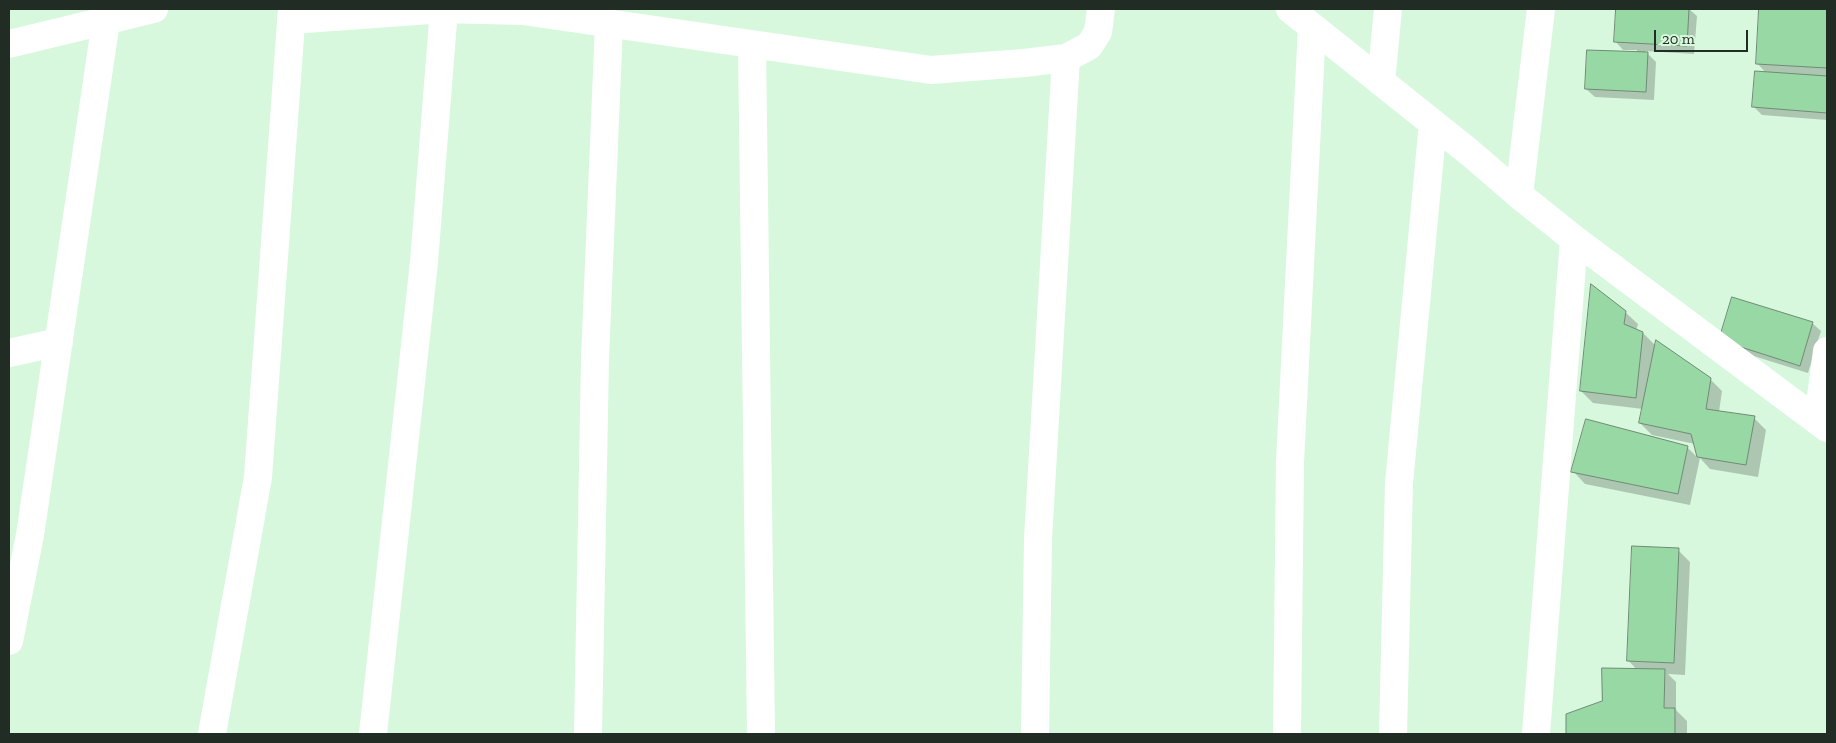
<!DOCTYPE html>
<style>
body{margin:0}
#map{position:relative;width:1836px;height:743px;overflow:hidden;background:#d8f8de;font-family:"Zilla Slab",serif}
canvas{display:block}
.frame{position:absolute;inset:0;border:10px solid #212d24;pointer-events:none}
.scale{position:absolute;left:1654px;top:30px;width:94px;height:22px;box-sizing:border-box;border:2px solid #212d24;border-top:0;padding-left:6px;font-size:15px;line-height:18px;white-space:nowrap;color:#212d24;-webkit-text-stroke:4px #d8f8de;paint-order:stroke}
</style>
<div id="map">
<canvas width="1836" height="743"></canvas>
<div class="frame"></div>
<div class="scale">20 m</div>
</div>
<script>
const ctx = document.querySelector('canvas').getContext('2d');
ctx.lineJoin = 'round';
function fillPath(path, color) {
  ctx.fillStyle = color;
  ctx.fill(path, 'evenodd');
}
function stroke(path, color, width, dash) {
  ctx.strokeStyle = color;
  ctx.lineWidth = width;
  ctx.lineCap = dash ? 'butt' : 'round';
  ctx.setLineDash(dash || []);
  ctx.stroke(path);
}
fillPath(new Path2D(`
 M1617,9H1689L1697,16L1694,54L1645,51L1656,62L1654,100L1595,97L1586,89L1637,53V50H1623L1615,41Z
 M1760,9H1827V120L1762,115L1753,106L1766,73L1757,63Z
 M1625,312L1638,324L1636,331L1643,333L1656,346L1710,379L1722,391L1719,412L1754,418L1766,430L1758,477L1710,469L1700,458L1690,505L1585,484L1573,471L1687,447L1699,459L1695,444L1652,435L1640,423L1643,409L1593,403L1581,391Z
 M1812,323L1821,331L1808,373L1728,348Z
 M1678,550L1690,562L1685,675L1668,674L1676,682V710L1687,721V734H1567V715L1603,702L1637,670L1628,660Z`), '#0003');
const building = new Path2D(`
 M1616,9H1689L1687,46L1614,42Z
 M1759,9H1827V68L1756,64Z
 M1587,50L1648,52L1646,92L1585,89Z
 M1755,71L1827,76V113L1752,107Z
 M1591,284L1626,311L1624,324L1643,332L1636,398L1580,391Z
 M1732,297L1813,322L1800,366L1719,340Z
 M1656,340L1711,378L1706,409L1755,416L1746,465L1697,457L1691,434L1639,423Z
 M1586,419L1688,446L1678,494L1571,472Z
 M1632,546L1679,548L1674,663L1627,661Z
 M1602,668L1665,669L1664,708H1675V734H1566V714L1602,701Z`);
fillPath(building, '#97d8a5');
stroke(building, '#6f8b74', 1);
stroke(new Path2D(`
 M1290,9L1469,152L1519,195L1574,239L1827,428
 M291,20L444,9L523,11L931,70L1024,63L1066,58L1089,46L1098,32L1101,9
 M9,44L154,9
 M752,45L761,734
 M1381,82L1388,9
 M1519,195L1541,9
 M9,353L59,342
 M1818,420L1827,351
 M9,641L30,535L106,21
 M212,734L258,477L292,9
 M373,734L424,262L444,9
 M588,734L595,359L609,24
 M1035,734L1038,539L1066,58
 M1287,734L1290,462L1312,27
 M1393,734L1399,483L1433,123
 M1536,734L1574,239`), '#fff', 28);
</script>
